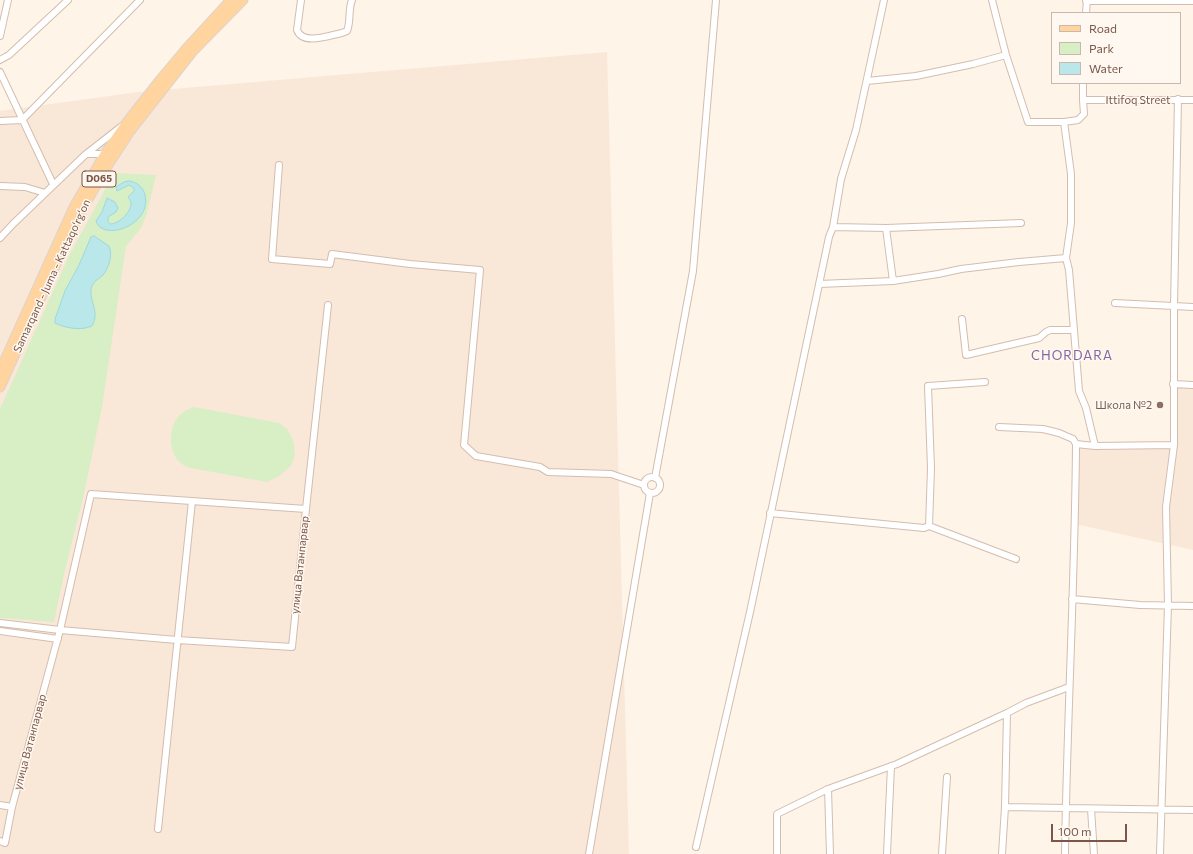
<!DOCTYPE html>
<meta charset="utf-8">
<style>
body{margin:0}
#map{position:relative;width:1193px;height:854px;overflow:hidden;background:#fef4e8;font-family:Commissioner,sans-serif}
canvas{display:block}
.legend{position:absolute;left:1051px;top:12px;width:130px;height:72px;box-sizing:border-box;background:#fff8f0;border:1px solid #cab8ad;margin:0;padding:5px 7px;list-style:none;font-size:12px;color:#7b5749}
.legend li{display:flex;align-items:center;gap:8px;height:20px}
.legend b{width:20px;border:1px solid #cab8ad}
.scale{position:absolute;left:1051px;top:824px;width:76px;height:18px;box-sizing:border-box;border:2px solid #7b5749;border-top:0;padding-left:5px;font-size:12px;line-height:14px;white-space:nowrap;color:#7b5749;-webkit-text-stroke:3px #fff8f0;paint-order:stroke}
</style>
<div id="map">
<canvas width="1193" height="854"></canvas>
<ul class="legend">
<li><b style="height:5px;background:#ffd49e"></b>Road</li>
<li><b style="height:11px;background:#d8eec4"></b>Park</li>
<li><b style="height:11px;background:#bae7ea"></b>Water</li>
</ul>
<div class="scale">100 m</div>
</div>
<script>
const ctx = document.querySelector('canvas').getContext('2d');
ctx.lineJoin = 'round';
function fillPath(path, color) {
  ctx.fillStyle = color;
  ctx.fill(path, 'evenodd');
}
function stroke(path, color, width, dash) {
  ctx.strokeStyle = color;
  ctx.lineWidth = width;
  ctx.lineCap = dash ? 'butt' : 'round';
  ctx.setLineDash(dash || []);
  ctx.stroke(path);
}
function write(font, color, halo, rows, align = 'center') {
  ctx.font = font + ' Commissioner,sans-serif';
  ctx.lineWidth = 3;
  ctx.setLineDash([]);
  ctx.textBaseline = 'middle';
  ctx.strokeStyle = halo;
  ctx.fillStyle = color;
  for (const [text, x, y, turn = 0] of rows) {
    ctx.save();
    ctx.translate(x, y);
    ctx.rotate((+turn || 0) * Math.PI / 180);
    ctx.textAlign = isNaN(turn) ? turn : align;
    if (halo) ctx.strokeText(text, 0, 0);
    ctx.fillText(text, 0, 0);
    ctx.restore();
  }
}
fillPath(new Path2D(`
 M607,52L629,854H0V111L138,92Z
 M1173,384L1193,385V550L1075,524L1076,444L1174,445Z`), '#f9e8d8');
fillPath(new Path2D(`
 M114,173L156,175L147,213L141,228L126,246L102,407L83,498L64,574L54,622L0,618V409L68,258Z
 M194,407L279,423L287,429L293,440L295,454L291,466L279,476L267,482L191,468C188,467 184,466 182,464C168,454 168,429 178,417C182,412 188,409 194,407Z`), '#d8eec4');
const water = new Path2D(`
 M130,181C138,183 143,187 145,195C152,226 102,242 96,221L102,212L107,198L115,202L118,208L116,212L108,217V222L110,224C119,224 132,212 131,202C131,202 128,197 128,197L134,191V188L129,185L117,191L116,187L124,182Z
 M94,236L109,246C113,254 109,268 103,275C99,279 94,281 92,286C87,299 101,311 92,326C81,331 65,328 55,323V319L65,291L79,265L91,237Z`);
fillPath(water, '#bae7ea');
stroke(water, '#9fd8dd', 1);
const street = new Path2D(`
 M301,0L297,30C303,46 330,35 342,33L347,31C351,21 348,10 352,0
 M884,0L856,130L841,179L833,227L886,228L1021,223
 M992,0L1006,55
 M1086,1H1193
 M1086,13L1087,0
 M0,36L8,0
 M0,60L9,55L68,0
 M0,72L53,184
 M867,81L916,76L973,64L1006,55L1028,122H1064
 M1083,100H1193
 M0,121L22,120L140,0
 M86,154L122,126
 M279,165L272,259L330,264L332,254L410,264L480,270L464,445L476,456L540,467L548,472L611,474L644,485
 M0,186L25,187L45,193
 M886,228L893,281L938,274L961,269L1019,262L1066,258L1069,270L1079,391L1086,408L1095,446L1076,444C1075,581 1067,717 1065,854
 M0,238L13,224L86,154H106
 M1066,258L1071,223V174L1064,122L1078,120L1084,114L1083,100V83
 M819,284L893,281
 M1115,303L1193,307
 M962,319L966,355L1039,338L1046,332L1050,330H1074
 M1173,384L1193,385
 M999,427L1043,429L1059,433L1073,439L1076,444
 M1095,446L1174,445
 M644 485a8 8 0 1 1 16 0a8 8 0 1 1-16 0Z
 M655,478L693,271L716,0
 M306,509L328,305
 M770,513L924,528L929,526L1016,559
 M929,526L931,468L928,386L985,382
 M1072,599L1140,605L1193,606
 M0,623L60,630L91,494L306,509L292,647L177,640L60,630L12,807L5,843L0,841
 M0,631L58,639
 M1069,687L1026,703L1007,713L1005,807L1193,810
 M828,789L830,854
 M0,805L12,807
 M1091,809L1094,854
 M158,829L192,501
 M696,847L750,612L829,237L833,227
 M589,854L650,493
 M777,854V814L828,789L897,764L1007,713
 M887,854L891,766
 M942,854L947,777
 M1002,854L1005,807
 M1160,854L1168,605L1166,507L1174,445V307L1178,99`);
const primary = new Path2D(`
 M0,371L74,207L105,154L128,121L161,79L187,48L231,0
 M0,387L76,220L106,168L130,131L192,52L243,0`);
stroke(street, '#d4bdaf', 8);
stroke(primary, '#ddd3d0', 11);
stroke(street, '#fff', 6);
stroke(primary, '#ffd49e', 9);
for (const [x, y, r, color] of [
 [1160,405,4,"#8d6e63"]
]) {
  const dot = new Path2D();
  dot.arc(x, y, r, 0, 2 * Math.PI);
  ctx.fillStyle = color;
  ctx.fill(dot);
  stroke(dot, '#fff8f0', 1.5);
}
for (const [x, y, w] of [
 [99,179,34]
]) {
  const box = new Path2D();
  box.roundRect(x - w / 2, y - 8, w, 16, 3);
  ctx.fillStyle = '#fff8f0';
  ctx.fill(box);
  stroke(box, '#7b5749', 1);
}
write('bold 10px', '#7b5749', null, [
 ["D065",99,179]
]);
write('11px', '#7b5749', '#fff8f0', [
 ["Ittifoq Street",1138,100],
 ["Samarqand - Juma - Kattaqo‘rg‘on",52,276,-65],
 ["улица Ватанпарвар",300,565,-84],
 ["улица Ватанпарвар",30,742,-75]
]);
write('11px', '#785e54', '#fff8f0', [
 ["Школа №2",1152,405]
], 'right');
ctx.letterSpacing = '1px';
write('13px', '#87649f', '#fff8f0', [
 ["CHORDARA",1072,356]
]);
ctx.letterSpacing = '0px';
</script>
